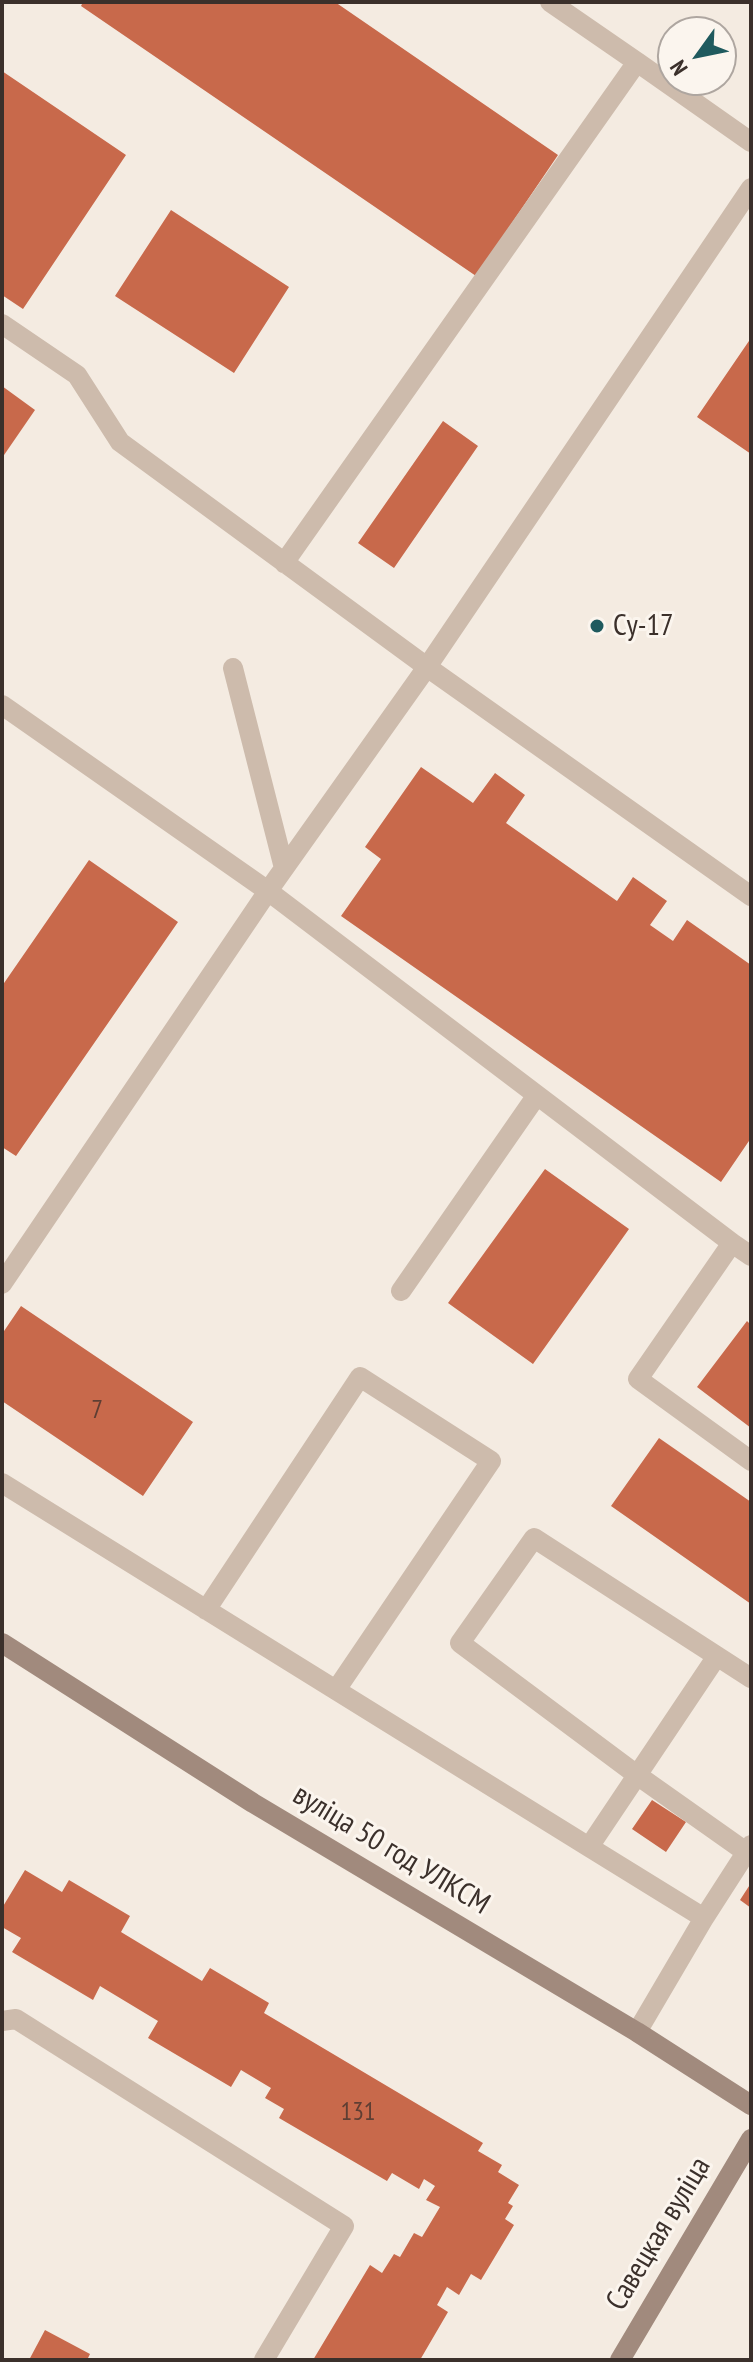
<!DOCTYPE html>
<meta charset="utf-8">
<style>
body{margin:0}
#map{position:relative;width:753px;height:2362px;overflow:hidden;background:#f4ebe1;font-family:"PT Sans Narrow",sans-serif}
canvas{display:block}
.frame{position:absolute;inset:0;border:4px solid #3b302b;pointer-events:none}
.north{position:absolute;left:657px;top:16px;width:80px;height:80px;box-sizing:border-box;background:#fbf5ee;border:2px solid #aea6a0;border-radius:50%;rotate:237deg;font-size:22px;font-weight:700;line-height:32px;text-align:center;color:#3b302b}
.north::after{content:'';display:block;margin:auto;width:28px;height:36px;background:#1f5a5e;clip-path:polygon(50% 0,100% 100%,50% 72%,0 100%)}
</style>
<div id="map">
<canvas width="753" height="2362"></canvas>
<div class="frame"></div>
<div class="north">N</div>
</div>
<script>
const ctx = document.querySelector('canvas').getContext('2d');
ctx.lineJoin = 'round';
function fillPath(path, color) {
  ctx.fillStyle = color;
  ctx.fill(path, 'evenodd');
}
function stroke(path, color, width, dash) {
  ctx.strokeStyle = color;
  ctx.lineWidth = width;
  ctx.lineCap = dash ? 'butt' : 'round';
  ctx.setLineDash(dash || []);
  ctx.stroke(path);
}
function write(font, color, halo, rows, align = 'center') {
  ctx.font = font + ' "PT Sans Narrow",sans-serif';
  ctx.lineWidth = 6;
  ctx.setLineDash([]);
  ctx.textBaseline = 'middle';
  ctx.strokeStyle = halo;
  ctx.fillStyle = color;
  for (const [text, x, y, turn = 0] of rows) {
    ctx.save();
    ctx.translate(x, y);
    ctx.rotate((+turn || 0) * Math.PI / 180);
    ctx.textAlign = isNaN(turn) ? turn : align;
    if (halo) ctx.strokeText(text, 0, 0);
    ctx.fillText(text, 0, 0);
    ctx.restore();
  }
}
fillPath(new Path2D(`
 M83,2H335L558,155L476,276L81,6Z
 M2,71L126,155L23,309L2,295Z
 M171,210L289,287L234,373L115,296Z
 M751,338V454L697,417Z
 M2,386L35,410L2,458Z
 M443,421L478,446L394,568L358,543Z
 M421,767L473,803L495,773L525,795L506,823L617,901L633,877L667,901L650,925L673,941L687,920L751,965V1138L721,1182L341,916L381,859L365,847Z
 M89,860L178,922L16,1156L2,1147V986Z
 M545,1169L629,1229L533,1364L448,1303Z
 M21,1306L193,1422L143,1496L2,1401V1334Z
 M747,1321L751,1325V1428L697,1387Z
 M659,1438L751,1502V1604L611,1506Z
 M652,1800L686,1822L666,1852L632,1829Z
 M25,1870L62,1892L69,1880L130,1916L121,1932L202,1981L210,1968L269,2003L264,2013L483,2143L478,2151L502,2165L498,2172L519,2185L508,2203L513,2206L505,2219L514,2225L481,2280L471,2274L459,2295L447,2287L437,2305L448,2312L420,2360H313L370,2265L382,2273L394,2254L400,2257L414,2233L422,2237L440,2207L426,2200L435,2186L424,2179L419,2189L392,2173L387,2181L279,2118L284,2109L265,2098L271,2088L241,2070L231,2087L148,2038L158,2021L100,1986L93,2000L12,1952L21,1938L2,1927V1908Z
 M751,1883V1908L740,1900Z
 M45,2330L90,2354L87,2360H29Z`), '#c8694b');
stroke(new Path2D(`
 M550,2L637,62
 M2,324L77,375L120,442L427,667L751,188
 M284,563L637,62L751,142
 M233,668L284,868
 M2,705L268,891L732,1243
 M751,1256L732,1243L638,1379L751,1461
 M2,1284L268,891L427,667L751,896
 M401,1291L537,1095
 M2,1483L589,1847
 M206,1610L360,1377L491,1461L336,1690
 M746,1852L637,1775L460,1643L534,1538L751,1678
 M704,1918L589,1847L717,1656
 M2,2021L16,2019L344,2226L264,2360
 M637,2032L704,1918L751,1845`), '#cdbbac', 20);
stroke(new Path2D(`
 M2,1643L253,1803L637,2032L751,2105
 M620,2360L751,2139`), '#a18a7d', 20);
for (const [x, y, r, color] of [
 [597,626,8,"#1f5a5e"]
]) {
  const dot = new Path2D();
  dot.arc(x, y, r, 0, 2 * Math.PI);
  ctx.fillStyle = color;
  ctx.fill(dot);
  stroke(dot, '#fbf5ee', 3);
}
write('26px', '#5e3e33', null, [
 ["7",97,1411],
 ["131",358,2113]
]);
write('30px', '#3b302b', '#fbf5ee', [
 ["Су-17",613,626]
], 'left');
write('30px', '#3b302b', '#fbf5ee', [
 ["вуліца 50 год УЛКСМ",391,1850,31],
 ["Савецкая вуліца",659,2234,-59]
]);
</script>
